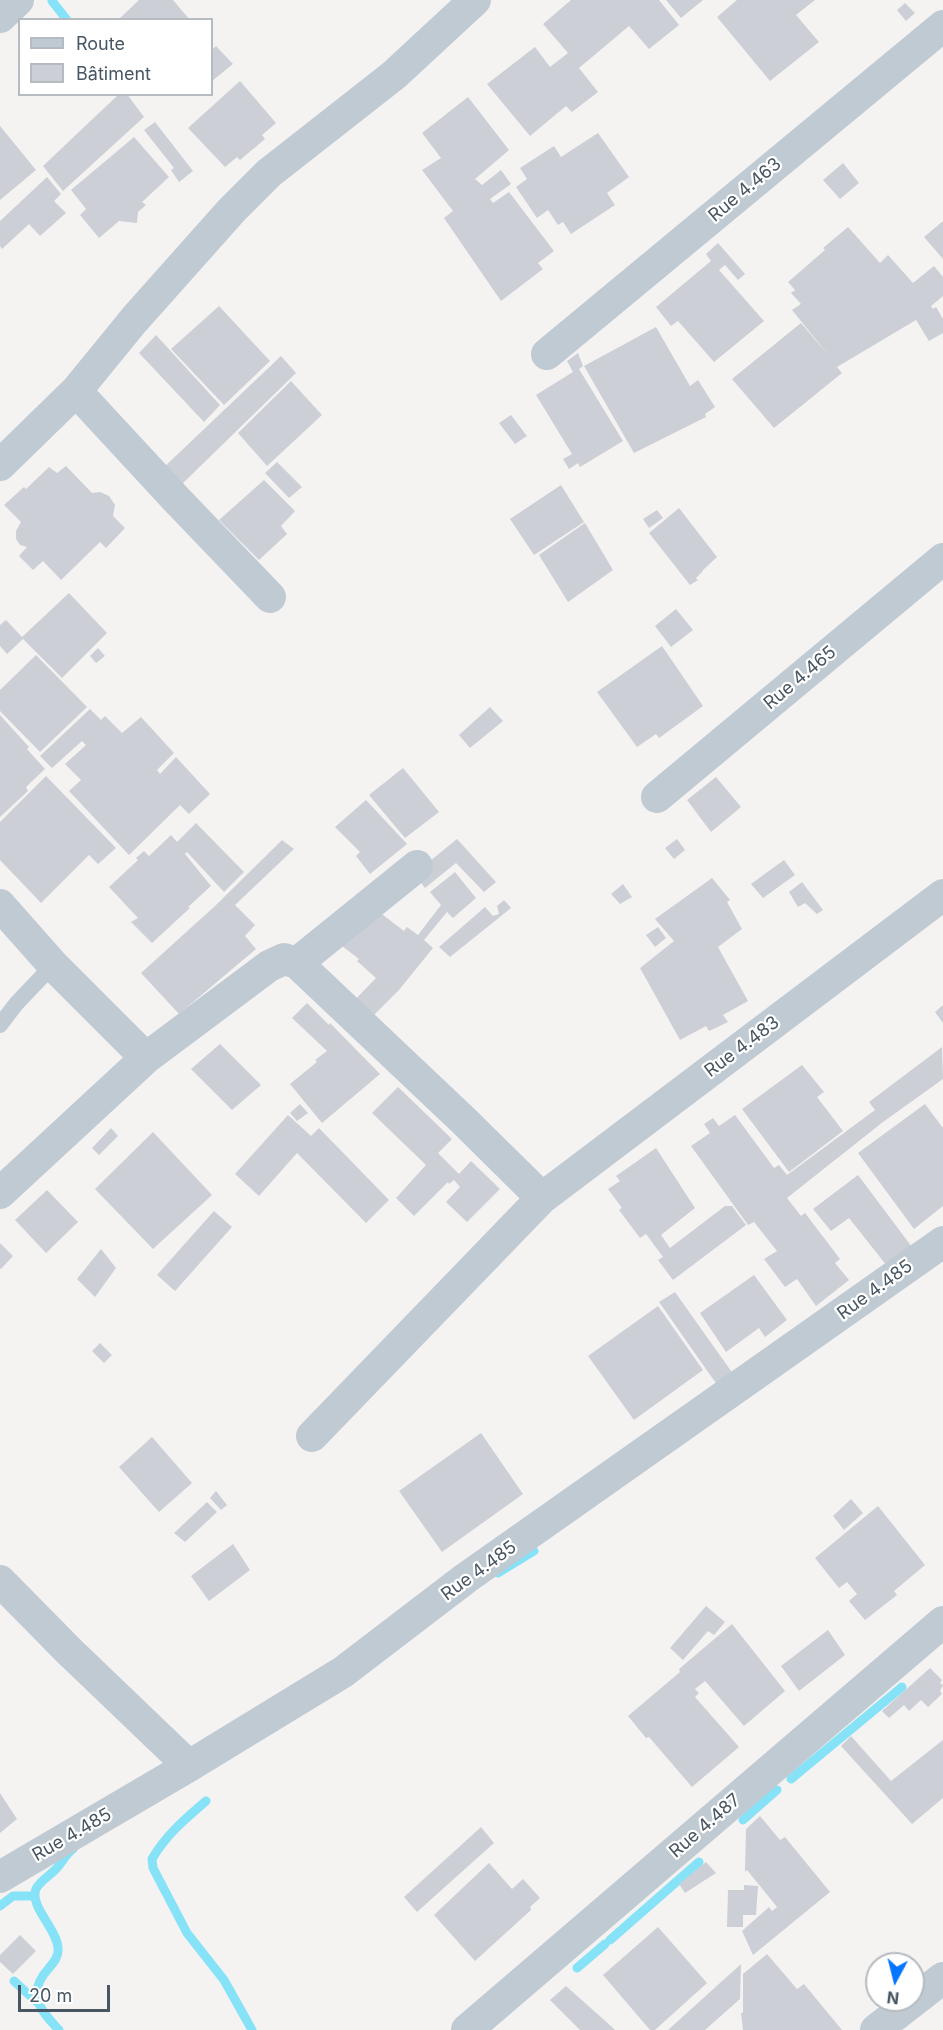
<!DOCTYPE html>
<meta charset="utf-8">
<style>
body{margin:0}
#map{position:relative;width:943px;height:2030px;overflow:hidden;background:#f5f2f2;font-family:Inter,sans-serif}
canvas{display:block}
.legend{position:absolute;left:18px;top:18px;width:195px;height:78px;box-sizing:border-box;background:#fff;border:2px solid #b6bbc1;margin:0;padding:8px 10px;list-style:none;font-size:18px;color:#485663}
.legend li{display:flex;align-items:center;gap:12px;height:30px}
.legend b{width:30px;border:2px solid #b6bbc1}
.north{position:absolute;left:865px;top:1952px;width:60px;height:60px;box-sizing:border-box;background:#fff;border:2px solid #b6bbc1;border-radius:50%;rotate:187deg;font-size:16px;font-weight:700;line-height:24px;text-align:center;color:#485663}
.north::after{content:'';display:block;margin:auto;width:21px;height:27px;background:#0676fc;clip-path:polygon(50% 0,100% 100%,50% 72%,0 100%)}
.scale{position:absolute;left:18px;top:1985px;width:92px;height:27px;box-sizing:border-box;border:3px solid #485663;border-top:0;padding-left:8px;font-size:18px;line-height:21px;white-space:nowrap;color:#485663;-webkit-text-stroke:4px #fff;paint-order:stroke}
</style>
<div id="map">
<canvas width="943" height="2030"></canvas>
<ul class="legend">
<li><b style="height:8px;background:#bfcad3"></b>Route</li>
<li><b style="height:16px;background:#cccfd5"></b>Bâtiment</li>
</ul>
<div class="north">N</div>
<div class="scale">20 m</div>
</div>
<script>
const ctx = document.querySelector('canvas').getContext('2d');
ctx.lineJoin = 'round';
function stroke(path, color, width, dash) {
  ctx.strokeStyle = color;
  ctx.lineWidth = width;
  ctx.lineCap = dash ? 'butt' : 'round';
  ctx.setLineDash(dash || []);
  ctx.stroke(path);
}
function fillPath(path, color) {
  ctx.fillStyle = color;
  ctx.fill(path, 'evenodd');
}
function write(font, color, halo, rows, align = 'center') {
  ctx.font = font + ' Inter,sans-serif';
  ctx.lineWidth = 4.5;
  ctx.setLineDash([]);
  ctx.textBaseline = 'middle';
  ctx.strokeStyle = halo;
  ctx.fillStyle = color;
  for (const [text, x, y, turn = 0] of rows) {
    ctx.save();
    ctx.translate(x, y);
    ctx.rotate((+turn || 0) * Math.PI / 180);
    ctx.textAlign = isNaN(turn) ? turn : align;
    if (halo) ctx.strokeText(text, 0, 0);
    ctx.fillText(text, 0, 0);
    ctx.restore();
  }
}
stroke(new Path2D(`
 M52,1L67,20
 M498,1573L534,1551
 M791,1779L902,1687
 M206,1801C185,1819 166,1835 152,1859L153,1868L187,1933L224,1980L252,2030
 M743,1820L777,1790
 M0,1906L13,1896H35
 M610,1940L699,1862
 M577,1968L605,1944
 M14,1981L39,2004
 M59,2030C39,2009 26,1993 49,1968C54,1962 59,1956 58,1948C57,1929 29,1906 36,1889C40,1881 49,1876 55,1870C62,1863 65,1855 73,1849`), '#86e2f7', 9);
fillPath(new Path2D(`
 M139,0H173L190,20H118Z
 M571,0H659L679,25L649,49L629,26L579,68L598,92L572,112L566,106L530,136L487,84L535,47L550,67L568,53L543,24Z
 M666,0H703L681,18Z
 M737,0H815L796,15L819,42L770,81L717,17Z
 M905,3L915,13L906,21L897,10Z
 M216,46L233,64L212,81V50Z
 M240,81L276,123L262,135L265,139L240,160L237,157L225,167L188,128Z
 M119,94H127L144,117L63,191L43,166Z
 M468,97L509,150L475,179L482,185L501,170L511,184L490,199L493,203L509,192L554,251L538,263L543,269L501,301L444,218L453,211L422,170L441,158L422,133Z
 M155,122L193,171L179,182L171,170L174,168L144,130Z
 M0,126L36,170L0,200Z
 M598,133L629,177L607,193L615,205L571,234L563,222L558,225L548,210L537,218L516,187L527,179L520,168L554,146L561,157Z
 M134,137L169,177L142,202L146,205L138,212L137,223L119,221L99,238L80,215L86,209L71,190Z
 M843,163L859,183L840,199L823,180Z
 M47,177L61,194L54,201L66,213L40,236L29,224L2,249L0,246V221Z
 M943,221V259L924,237Z
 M848,227L880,263L888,255L913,283L934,266L943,277V296L931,306L933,309L936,307L943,319V333L929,341L916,320L837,367L842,373L774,428L732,379L801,323L830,357L792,310L801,304L791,293L795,290L788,282L825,250L823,248Z
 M718,243L745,274L738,280L725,265L719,270L764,321L714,362L678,321L671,326L656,307L711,261L706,254Z
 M219,306L270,361L224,405L171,349Z
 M656,327L690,386L698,380L715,407L705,414L706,417L634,453L584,366Z
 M156,335L220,405L204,422L139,353Z
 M578,353L583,366L579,369L623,441L580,467L578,463L569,469L563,459L572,454L536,395L573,372L567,361Z
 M281,356L296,373L179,487L161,470Z
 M291,381L322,415L267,466L238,433Z
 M511,415L527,436L515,444L499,423Z
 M277,462L302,487L289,498L265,473Z
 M66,466L92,493L100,492L109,496L115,505L113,516L125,528L106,548L100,542L61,580L43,561L33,570L19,556L27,547L20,545L16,539V531L21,522L4,505L24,487L26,489L49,467L57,473Z
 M264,480L295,511L281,526L287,534L259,560L219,520Z
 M561,485L584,522L534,555L510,519Z
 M679,508L717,557L703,570V571L696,578L698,580L690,585L649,533Z
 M657,510L663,518L649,528L643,519Z
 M585,523L613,570L568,602L539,555Z
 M69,593L107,633L62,678L23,639L7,654L0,646V625L6,620L22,637Z
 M676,609L693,630L671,647L655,626Z
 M662,646L703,706L659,738L656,734L637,747L597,692Z
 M98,648L105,656L96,663L90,656Z
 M36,655L87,707L40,752L0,711V690Z
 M490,707L503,721L470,748L459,735Z
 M90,709L101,720L105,716L122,733L141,717L174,753L157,770L160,774L176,757L210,794L189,814L180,805L129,855L69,791L81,780L65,764L86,745L82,741L52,768L40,756Z
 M0,715L29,747L27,749L45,769L26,787L28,791L0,817Z
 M403,768L439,812L405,838L369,795Z
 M46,776L116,848L98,864L89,855L41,903L0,860V822Z
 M716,777L741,807L711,832L687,800Z
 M366,800L407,844L370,874L356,856L360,852L335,827Z
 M196,823L244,872L224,892L187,852L185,854L211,886L188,907L190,908L152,943L131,922L138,918L109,887L138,860L136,858L144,851L149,856L171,835L177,842Z
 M457,839L496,882L484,892L456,863L425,888L414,874Z
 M677,839L685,850L674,859L665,848Z
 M282,840L294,849L235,905L255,925L245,936L256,949L179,1014L141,973L215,906Z
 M784,860L795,875L763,898L751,884Z
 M455,872L476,898L453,918L447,912L424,940L433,948L399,990L369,1020L351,1004L376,978L357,961L359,959L342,946L372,910L383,915L404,931L407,927L418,935L441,905L430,892Z
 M712,878L730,900L727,902L742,929L718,947L748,1001L723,1015L728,1022L709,1031L706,1026L680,1040L640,968L674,941L655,919Z
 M802,882L823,910L817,914L805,903L798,907L789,892Z
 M623,884L632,897L620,904L611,894Z
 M504,900L511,908L450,957L439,947L485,907L493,916L499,914L497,906Z
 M658,927L666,938L655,947L646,935Z
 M307,1003L329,1025L330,1023L380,1074L322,1123L290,1084L317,1062L315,1060L327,1051L292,1018Z
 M943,1005V1023L935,1012Z
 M220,1044L261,1085L232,1110L191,1069Z
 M942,1047L943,1079L883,1122L787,1198L801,1216L805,1213L840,1259L835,1263L849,1280L816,1306L797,1279L785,1287L764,1259L777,1251L754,1222L748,1225L691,1146L710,1133L704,1124L713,1118L719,1126L735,1115L774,1168L779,1165L787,1175L875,1110L869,1102Z
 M802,1065L824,1092L817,1097L843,1131L789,1172L742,1109Z
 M398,1087L452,1139L438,1153L459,1174L471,1161L500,1189L467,1222L446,1202L460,1187L454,1180L449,1184L448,1182L414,1216L396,1198L426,1165L372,1113Z
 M300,1104L308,1113L297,1121L290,1113Z
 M925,1104L943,1128V1206L914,1229L858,1153Z
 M288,1115L311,1136L319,1128L389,1200L366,1223L297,1153L259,1196L235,1174Z
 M111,1128L118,1136L99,1155L92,1148Z
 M153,1132L212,1195L153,1249L95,1189Z
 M656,1148L695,1208L661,1235L670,1248L725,1206H732L746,1225L673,1280L658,1260L663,1257L646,1234L640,1238L619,1210L622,1208L608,1189L620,1181L616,1176Z
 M858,1175L912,1247L887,1266L849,1218L831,1231L813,1209Z
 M47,1190L78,1222L46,1253L15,1220Z
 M214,1211L232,1227L175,1291L157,1275Z
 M0,1243L13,1256L1,1269L0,1268Z
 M101,1249L116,1268L95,1297L77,1279Z
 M754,1275L787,1320L765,1337L759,1328L726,1352L700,1313Z
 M675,1292L736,1378L720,1389L659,1302Z
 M658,1306L703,1370L634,1420L588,1356Z
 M100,1343L112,1355L104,1363L92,1351Z
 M481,1433L523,1494L442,1552L399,1491Z
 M152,1437L192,1483L159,1512L119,1467Z
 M216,1491L227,1505L221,1510L210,1498Z
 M851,1499L863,1513L844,1530L833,1516Z
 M207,1502L217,1512L185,1542L174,1533Z
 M878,1506L925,1565L894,1591L897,1595L865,1620L849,1601L857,1594L847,1582L839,1588L815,1558Z
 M233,1544L250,1570L209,1601L191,1576Z
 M706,1606L725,1622L714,1635L708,1631L683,1660L670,1648Z
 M732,1624L785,1691L744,1726L705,1681L695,1689L699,1693L695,1697L739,1747L692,1787L649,1737L646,1738L628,1716L680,1672L679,1669Z
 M828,1630L845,1655L799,1691L781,1666Z
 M930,1668L942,1680L940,1683L943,1685L940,1691L942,1694L928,1707L921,1700L909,1711L904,1705L889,1718L882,1711Z
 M851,1736L891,1781L943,1740V1798L912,1824L841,1746Z
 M0,1793L17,1819L0,1833Z
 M760,1816L780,1840L785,1837L830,1892L753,1955L742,1931L769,1907L772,1911L777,1907L747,1870L745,1872L746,1829Z
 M481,1827L494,1843L417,1912L404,1897Z
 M706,1862L716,1873L685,1893L679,1884Z
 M489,1863L512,1889L523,1879L540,1898L530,1907L531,1910L475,1961L434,1915Z
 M744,1885L758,1886L756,1915H743V1927H727L728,1890H744Z
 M658,1927L707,1983L655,2030H650L603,1975Z
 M20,1935L36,1951L13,1974L0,1962V1955Z
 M767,1954L797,1989L804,1984L842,2030H743L741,2013H743V1974Z
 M741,1964L740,1999L705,2030H668Z
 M566,1986L612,2027L615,2030H580L550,2000Z`), '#cccfd5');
stroke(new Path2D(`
 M0,1025L16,1004L53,965`), '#bfcad3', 16);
stroke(new Path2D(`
 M0,17L18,0
 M547,354L943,26
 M76,391L134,320L231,211L269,173L394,75L475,0
 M0,465L76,391L176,499L270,597
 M657,797L943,559
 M0,905L53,965L146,1058
 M297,963L417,866
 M0,1193L146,1058L269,966L284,959L297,963L463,1120L542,1198
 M312,1436L542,1198L943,895
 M0,1581L69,1651L189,1766
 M0,1877L189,1766L343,1672L466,1578L943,1242
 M467,2030L943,1622
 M876,2030L943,1978`), '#bfcad3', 32);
write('18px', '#485663', '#fff', [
 ["Rue 4.463",745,190,-40],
 ["Rue 4.465",800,678,-40],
 ["Rue 4.483",742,1047,-37],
 ["Rue 4.485",875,1290,-36],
 ["Rue 4.485",479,1571,-36],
 ["Rue 4.487",705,1826,-41],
 ["Rue 4.485",72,1835,-30]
]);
</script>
